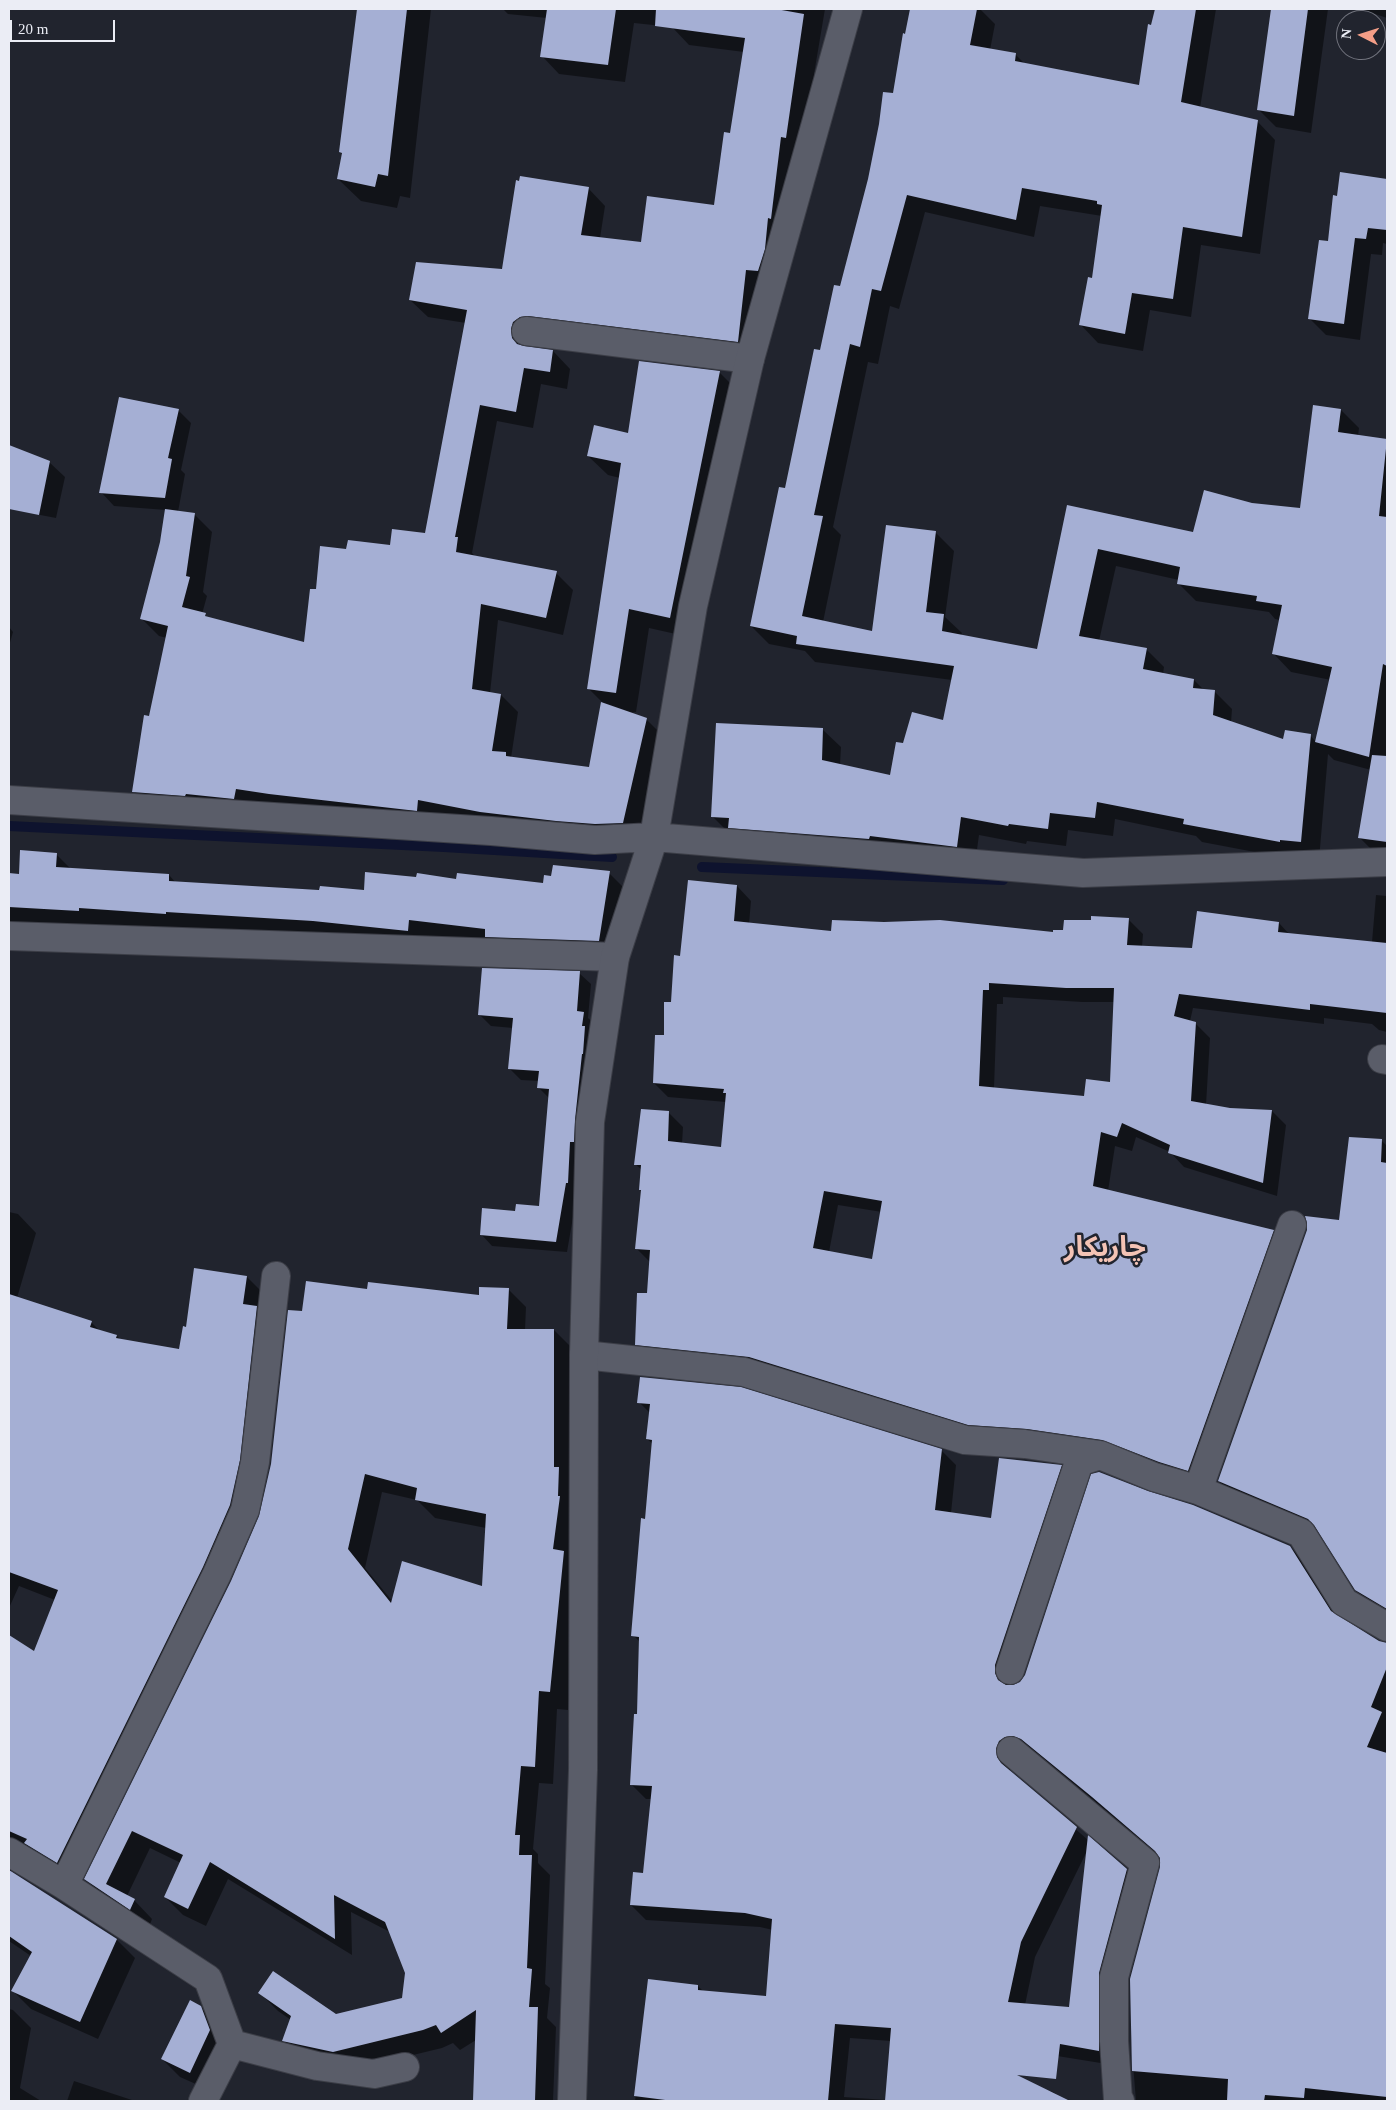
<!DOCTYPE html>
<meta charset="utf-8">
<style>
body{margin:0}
#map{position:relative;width:1396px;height:2110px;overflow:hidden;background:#21242e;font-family:"Times New Roman",serif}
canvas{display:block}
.frame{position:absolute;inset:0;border:10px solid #ebedf5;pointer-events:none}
.north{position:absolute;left:1336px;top:10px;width:50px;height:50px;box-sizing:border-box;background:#21242e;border:1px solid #72747e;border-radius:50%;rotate:275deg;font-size:14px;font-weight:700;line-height:20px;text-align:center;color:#ebedf5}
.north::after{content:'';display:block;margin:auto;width:18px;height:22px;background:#f49e87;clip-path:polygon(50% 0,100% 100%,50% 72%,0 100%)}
.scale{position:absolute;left:10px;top:20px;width:105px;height:22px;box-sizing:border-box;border:2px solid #ebedf5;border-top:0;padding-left:6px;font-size:15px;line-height:18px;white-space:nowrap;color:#ebedf5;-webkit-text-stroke:4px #21242e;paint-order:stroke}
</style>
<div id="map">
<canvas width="1396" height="2110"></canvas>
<div class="frame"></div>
<div class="north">N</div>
<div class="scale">20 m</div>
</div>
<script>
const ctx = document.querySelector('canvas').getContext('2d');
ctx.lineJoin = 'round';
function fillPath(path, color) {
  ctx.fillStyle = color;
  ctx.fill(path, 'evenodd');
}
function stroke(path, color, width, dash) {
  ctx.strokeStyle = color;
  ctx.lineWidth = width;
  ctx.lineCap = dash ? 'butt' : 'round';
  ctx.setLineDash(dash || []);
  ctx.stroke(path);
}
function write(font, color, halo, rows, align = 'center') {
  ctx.font = font + ' "Times New Roman","Noto Sans Arabic",serif';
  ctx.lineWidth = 5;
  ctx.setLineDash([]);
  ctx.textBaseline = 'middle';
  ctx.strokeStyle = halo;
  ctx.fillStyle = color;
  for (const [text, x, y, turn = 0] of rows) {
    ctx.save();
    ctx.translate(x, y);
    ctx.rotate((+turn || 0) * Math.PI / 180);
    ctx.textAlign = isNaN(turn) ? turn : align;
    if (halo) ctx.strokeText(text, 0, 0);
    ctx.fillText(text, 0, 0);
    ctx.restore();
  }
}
fillPath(new Path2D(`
 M358,9H431L410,198L400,196L397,208L361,201L338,179L343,155L340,152Z
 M503,9H825L814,74L816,76L755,358L530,339L527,348L553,351L570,369L567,389L541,384L533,428L497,421L472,553L475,556L556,573L573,590L563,635L498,620L490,693L501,695L518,712L511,758L590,768L603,703L588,688L620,478L608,475L588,456L629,434L719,372L739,392L689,637L649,628L636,712L629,713L646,719L663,736L640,840L151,809L134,792L167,638L159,636L142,619L161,543L166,510L114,506L101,492L178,410L191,423L181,470L185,474L178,512L194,514L212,532L203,592L207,596L202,614L210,619L305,643L317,591L347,551L391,546L426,534L466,323L428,317L410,300L503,271L588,188L605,206L600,238L642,243L715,207L731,134L744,52L689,45L672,27L634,23L625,82L559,74L542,56L547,18L508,14Z
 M911,9H980L995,24L990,50L1016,55L1025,64L1140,86L1156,9H1216L1200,108L1257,121L1275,140L1260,254L1201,245L1191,317L1150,310L1143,351L1098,343L1080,324L1093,280L1102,216L1040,206L1034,237L925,212L899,309L890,306L878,364L868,362L833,527L841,535L823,622L873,632L936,533L954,551L945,617L962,633L961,636L1038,650L1068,507L1194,533L1252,505L1301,509L1341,410L1359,428L1358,436L1387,440V853L1373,851L1359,837L1371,770L1334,760L1328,754L1319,860H1297L1202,842L1196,836L1115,819L1113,836L1068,830L1066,846L1027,841L1026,844L979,835L975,864L731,835L713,817L822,729L841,747L840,765L891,777L944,722L952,680L815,662L805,651L769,644L751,626L821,352L894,95ZM1116,566L1179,580L1178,583L1196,601L1269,612L1275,619L1280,620L1273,653L1291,672L1331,680L1316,742L1310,735L1284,741L1231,723L1232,709L1214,691L1204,690L1194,680L1163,674L1164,667L1146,649L1099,641Z
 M1273,9H1328L1311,133L1276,127L1259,110Z
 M1360,9H1387V18Z
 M1380,185L1387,186V244L1383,243L1382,255L1371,254L1360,340L1326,335L1310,319L1329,243L1338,197Z
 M9,446L49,462L65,477L56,518L9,509Z
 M9,627L13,632L9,646Z
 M56,854L71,869L169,875L176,883L365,892L457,880L544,884L552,877L609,873L627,891L617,958L9,923V875H20Z
 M690,881L737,886L751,901L749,924L832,932L1054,934L1128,919L1143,934L1142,947L1194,949L1279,923L1290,935L1372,942L1376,895L1387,896V1032L1379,1030L1372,1024L1324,1018V1024L1193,1008L1190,1021L1195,1023L1210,1038L1206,1105L1230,1109L1272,1111L1286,1125L1277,1196L1184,1167L1170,1152L1136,1137L1132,1151L1115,1146L1108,1191L1273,1231L1288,1245L1203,1484L1043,1442L651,1359L636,1344L648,1294L650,1262L636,1248L642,1192L640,1190L642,1170L635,1164L668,1112L683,1127L682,1144L722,1148L726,1102L668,1097L654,1083L682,957ZM1003,997L1082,1002H1114L1111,1083L1085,1097L994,1088L997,1004H1003ZM838,1205L882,1212L873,1261L829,1252Z
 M579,973L591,984L588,1018L595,1024L577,1194L567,1252L492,1246L481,1234L516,1212L540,1207L549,1098L539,1088V1081L521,1080L509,1068L513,1028L491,1026L479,1014Z
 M1382,1141L1387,1146V1614L1371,1605L1356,1590L1320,1532L1234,1496L1219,1481L1340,1221Z
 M9,1212L18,1214L36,1233L17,1298L91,1322L100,1331L117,1336L122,1341L180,1351L187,1328L247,1277L265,1295L257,1478L76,1880L14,1862L11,1870L12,1874L117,1940L135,1958L98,2039L31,2009L13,1991L31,1956L9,1941V1637L35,1652L55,1600L19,1586L9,1608Z
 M508,1289L526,1307L525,1330H554L572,1348L582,1570L568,1710L557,1709L553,1784L539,1783L533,1849L538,1854V1863L550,1875L545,1984L550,1988L547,2018L556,2027L553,2101H474L476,2040L460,2050L453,2043L442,2048L351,2070L301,2058L283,2040L291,2020L278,2011L260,1993L336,2016L404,1999L406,1973L390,1932L351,1912L352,1955L228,1879L206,1926L183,1915L165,1897L181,1863L150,1848L127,1896L134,1900L152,1919L149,1927L104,1897L86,1879L232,1581L261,1516L303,1313L368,1290L480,1296ZM382,1492L417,1500L435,1518L486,1528L483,1588L393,1602L365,1568Z
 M639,1402L941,1450L956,1465L951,1513L992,1519L1061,1466L1075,1481L1009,1680V1686L1013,1687L1290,1547L1305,1562L1341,1620L1379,1642L1387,1644V2101H1136L1131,2040V1979L1161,1867L1160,1856L1037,1753L1030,1750L1010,1763V1772L1088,1840L1126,1869L1141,1884L1113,2065L933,2036L929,2051L1053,2092L1067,2101H635L649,1980L698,1986L703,1991L767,1998L773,1930L760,1927L646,1920L631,1905L644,1875L652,1799H646L631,1784L638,1716L640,1642L633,1635L653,1444L647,1439L650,1413ZM1087,1851L1070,2009L1025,2005L1035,1957ZM850,2038L891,2041L886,2100L844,2097Z
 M200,2007L219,2025L227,2048L207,2089L180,2077L162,2059Z
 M9,2009L13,2010L31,2028L20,2088L41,2101H9Z
 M74,2081L135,2101H67Z`), '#0007');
stroke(new Path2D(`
 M9,826L444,847L612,857
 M702,867L1003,880`), '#0e132e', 10);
fillPath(new Path2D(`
 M357,9H407L388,176L378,174L375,187L337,179L342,153L339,152Z
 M547,9H616L608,65L540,57Z
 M656,9H776L804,14L786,138L781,137L771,219L768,218L765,249L758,271L746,270L738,342L528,316L520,317L513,322L511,329L512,338L517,344L524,346L553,350L550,372L524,368L516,412L480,405L455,537H458L456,552L557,571L546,618L481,604L472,689L501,694L492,751L506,752V756L589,767L601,702L647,718L623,823L595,824L556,821L480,812L418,800L417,811L269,794L236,789L234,799L186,794L185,796L132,792L144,715L149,716L168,626L140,619L160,542L165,509L195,513L186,576L190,577L182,607L206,613L205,616L304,642L310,589H316L320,546L346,549L348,540L390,545L392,529L425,533L467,310L409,300L416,262L502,269L516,180L519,181L520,176L589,187L581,235L641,242L647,196L714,205L724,132L730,133L745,38L655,26Z
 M910,9H977L970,45L1016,53L1015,61L1139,85L1148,24L1151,25L1155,9H1196L1181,102L1258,120L1242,237L1183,227L1173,299L1132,293L1125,334L1079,325L1088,277L1092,278L1102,205L1097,204V201L1022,188L1016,220L907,195L881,291L872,289L860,347L850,344L814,515L823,516L802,616L872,631L886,525L936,531L926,612L944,614L942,631L1037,649L1067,505L1193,532L1204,490L1252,503L1300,508L1313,405L1341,409L1338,432L1387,439L1379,516L1387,517V666L1383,664L1369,757L1315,742L1332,667L1272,654L1282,605L1256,601L1257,596L1177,584L1180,567L1098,549L1079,636L1147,648L1143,669L1194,679L1193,688L1215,690L1213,715L1283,739L1285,730L1311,734L1301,842L1280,840V842L1183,824L1184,819L1097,802L1095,818L1050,813L1048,829L1009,824L1008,826L961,817L957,847L870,836L869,839L728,828L729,818L711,817L716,723L823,728L822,760L890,775L896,742L903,743L912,712L943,720L954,666L796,644L797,636L750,626L779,487L785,488L814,349L820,350L834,285L840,286L868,179L879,124L883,92L893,93L903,33L905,34Z
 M1271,9H1308L1294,116L1257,110Z
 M1340,172L1387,179V230L1368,228L1366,239L1355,238L1344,324L1308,319L1319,240L1328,241L1333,195L1337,196Z
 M639,361L720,371L670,618L629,609L616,693L587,689L621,463L587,456L594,425L628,433Z
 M119,397L179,409L168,458L172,459L165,498L99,493Z
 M9,445L50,461L39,515L9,509Z
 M1372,755L1387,756V842L1358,838Z
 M20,850L57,853L56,867L169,874V881L319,890L320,886L364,890L365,872L416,877L417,873L456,879L457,873L543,883L544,875L551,876L553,865L610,871L599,941L485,937V929L409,920L408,931L313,921L166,912V914L79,908V911L9,907V873L19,874Z
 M688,880L737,885L734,921L831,931L832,920L884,922L940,920L1053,932V930H1063L1064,920H1091V916L1129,918L1127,945L1192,948L1197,911L1279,922L1278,932L1387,943V1013L1310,1004V1010L1179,994L1174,1016L1196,1022L1191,1101L1230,1108L1272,1110L1263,1183L1168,1153L1170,1145L1122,1123L1117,1137L1101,1132L1093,1186L1274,1230L1188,1471L1159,1462L1102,1440L1027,1429L968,1425L749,1357L635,1345L637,1293H647L650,1250L635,1249L641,1190H639L641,1165H634L641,1109L669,1111L668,1141L721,1147L726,1093H723L724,1089L653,1083L655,1035H664V1002H671L674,955L680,956ZM989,983L1066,988H1114L1110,1082L1086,1079L1084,1096L979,1086L983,990H989ZM824,1191L882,1201L872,1259L813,1248Z
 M482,968L580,971L577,1011L584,1012L582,1026H585L583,1054H582L575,1120L574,1142H570L568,1183H566L556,1242L480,1235L482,1208L515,1211L516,1204L539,1206L549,1089L537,1088L539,1071L508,1069L513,1018L478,1015Z
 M1349,1137L1382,1139L1381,1162L1387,1163V1609L1355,1590L1314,1525L1308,1519L1218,1481L1307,1230V1223L1305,1216L1339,1220Z
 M194,1268L247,1276L243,1304L257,1306L240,1460L230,1505L203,1567L57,1863L24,1843L27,1839L9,1831V1635L34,1651L58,1590L9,1572V1294L92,1321L90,1327L117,1335L116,1338L179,1349L183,1326L186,1327Z
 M306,1281L367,1289L368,1282L479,1295V1287L509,1288L507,1329H554V1467H559L558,1496H560L553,1549L564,1551L550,1692L539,1691L535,1767L521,1766L515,1835H520L519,1855H532L527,1968L532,1969L529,2007H538L535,2101H473L476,2010L441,2033L436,2025L423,2030L333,2052L282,2041L291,2016L258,1993L273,1971L336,2014L402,1998L405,1973L385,1922L334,1895L335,1939L210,1862L188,1909L164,1897L183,1855L132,1831L106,1884L135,1899L130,1910L84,1879L231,1581L259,1516L271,1464L288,1310L302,1311ZM365,1474L417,1488L415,1500L486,1514L482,1586L402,1561L391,1603L348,1549Z
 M640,1377L741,1387L942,1449L935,1510L991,1518L999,1458L1062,1465L995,1665V1673L998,1680L1006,1685H1013L1020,1682L1025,1675L1091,1474L1099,1472L1148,1491L1193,1505L1290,1546L1331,1611L1379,1641L1387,1643V1667L1371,1707L1382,1712L1367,1747L1387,1753V2097L1305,2088L1304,2098L1265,2095L1264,2101H1227L1228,2079L1132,2071L1130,1979L1160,1867V1858L1155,1851L1092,1797L1021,1739L1013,1736L1005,1737L999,1741L996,1749L997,1757L1001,1763L1077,1827L1021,1942L1008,2002L1069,2007L1088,1835L1127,1869L1099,1973V2051L1060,2044L1056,2079L1017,2075L1070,2101H885L891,2028L835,2024L828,2101H673L634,2096L648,1979L698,1985V1990L766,1996L772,1919L745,1913L630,1905L633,1872L643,1873L652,1786L630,1785L634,1714H637L639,1637L631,1636L641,1518L645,1519L652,1440L646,1439L650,1404L637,1403Z
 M9,1870L117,1939L80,2022L11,1991L32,1952L9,1936Z
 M190,2000L201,2006L210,2030L190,2073L161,2059Z`), '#a5afd4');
const street = new Path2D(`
 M526,331L750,359
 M9,936L615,957
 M1382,1059L1387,1060
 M584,1355L744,1372L965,1440L1025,1444L1100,1455L1154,1477L1198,1490L1301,1533L1344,1602L1387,1627
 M1198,1490L1292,1225
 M1010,1670L1079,1462L1100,1455
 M1011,1751L1145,1863L1114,1977V2041L1118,2100L1120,2101
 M9,1852L64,1885L208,1979L232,2044L317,2066L374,2074L405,2067
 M64,1885L217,1574L245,1510L255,1462L276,1276
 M203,2101L232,2044`);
const secondary = new Path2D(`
 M9,800L491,831L595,840L654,837L1083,873L1387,862
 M572,2101L583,1770L584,1355L590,1122L615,957L654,837L693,606L750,359L848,9`);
stroke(street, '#3c3e47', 30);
stroke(secondary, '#3c3e47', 30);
stroke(street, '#5a5d69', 28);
stroke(secondary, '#5a5d69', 28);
write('bold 28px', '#f4c3b5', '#21242e', [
 ["چاریکار",1105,1249]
]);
</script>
